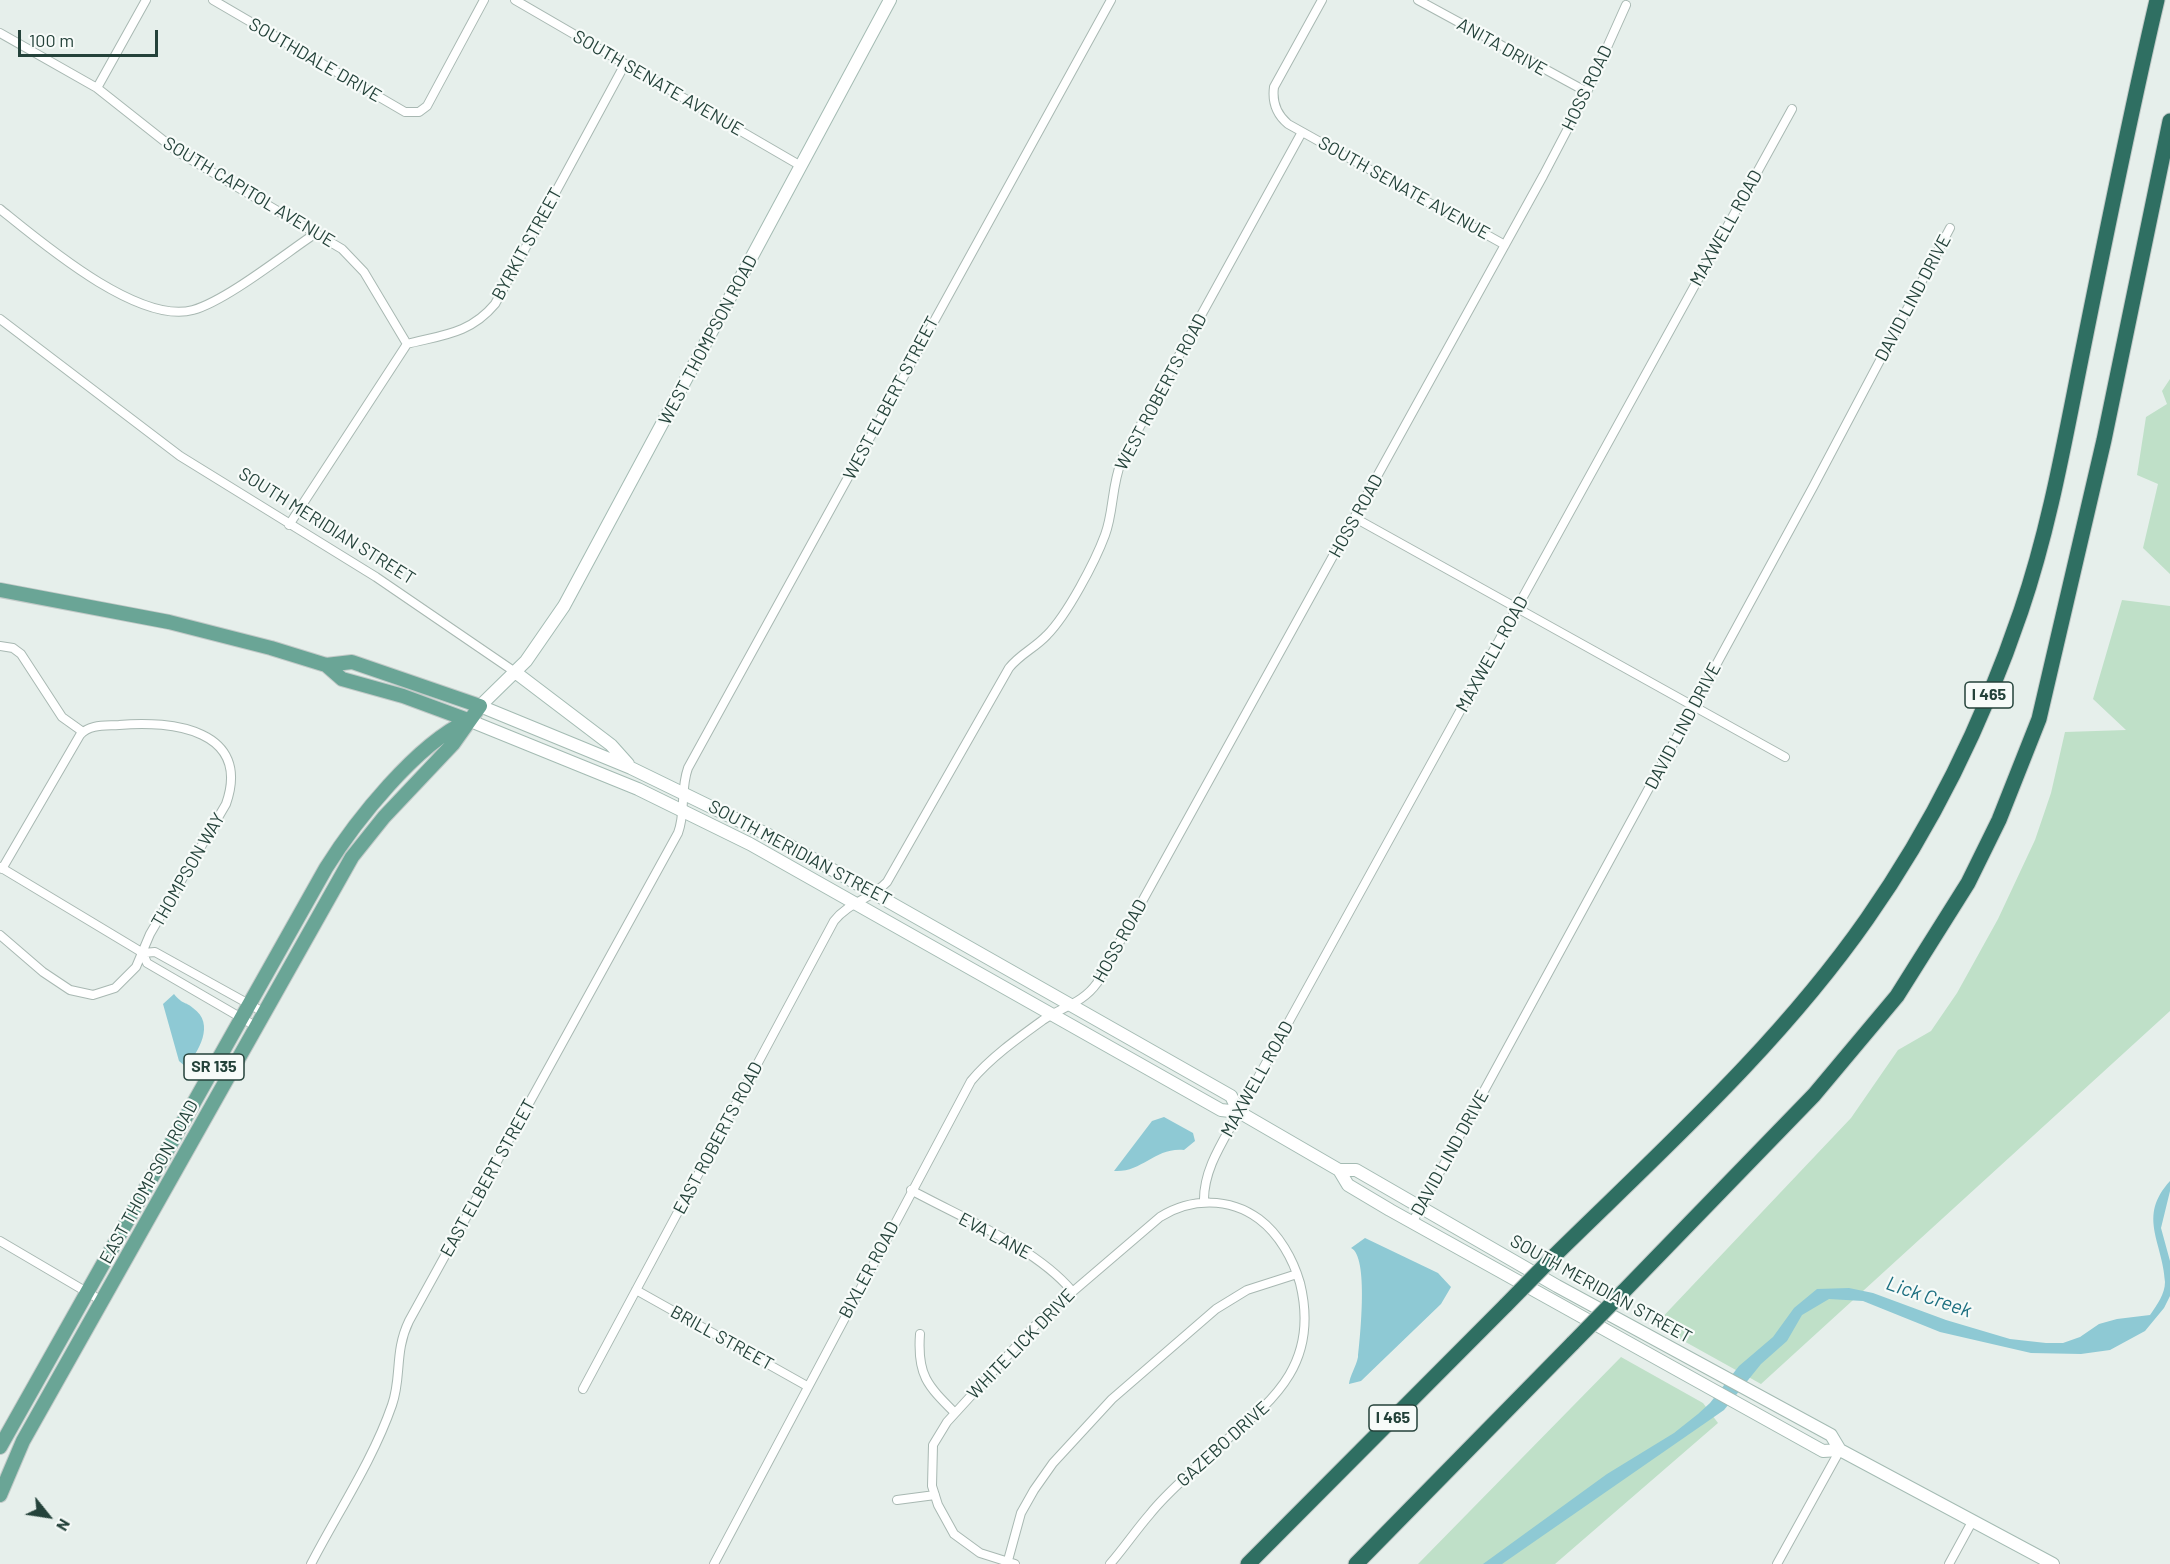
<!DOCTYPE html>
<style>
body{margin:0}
#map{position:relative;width:2170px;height:1564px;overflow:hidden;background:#e6efeb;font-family:Barlow,sans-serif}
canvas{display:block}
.north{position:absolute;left:18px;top:1486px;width:60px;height:60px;-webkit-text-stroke:4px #f7fbf9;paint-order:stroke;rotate:120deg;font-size:16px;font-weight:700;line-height:24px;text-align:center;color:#24423a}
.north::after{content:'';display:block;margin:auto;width:21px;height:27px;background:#24423a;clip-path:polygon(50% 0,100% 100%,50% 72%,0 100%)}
.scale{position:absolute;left:18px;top:30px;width:140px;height:27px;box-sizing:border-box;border:3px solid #24423a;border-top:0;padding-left:8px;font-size:18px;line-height:21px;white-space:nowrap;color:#24423a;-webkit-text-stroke:4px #f7fbf9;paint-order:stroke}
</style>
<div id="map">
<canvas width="2170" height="1564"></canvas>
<div class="north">N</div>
<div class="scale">100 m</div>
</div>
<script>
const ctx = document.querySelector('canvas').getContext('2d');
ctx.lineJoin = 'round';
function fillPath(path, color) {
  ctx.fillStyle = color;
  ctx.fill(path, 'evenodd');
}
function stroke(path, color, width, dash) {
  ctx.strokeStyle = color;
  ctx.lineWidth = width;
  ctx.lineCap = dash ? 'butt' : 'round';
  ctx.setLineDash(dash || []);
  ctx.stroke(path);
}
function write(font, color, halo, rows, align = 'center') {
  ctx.font = font + ' Barlow,sans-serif';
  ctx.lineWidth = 4.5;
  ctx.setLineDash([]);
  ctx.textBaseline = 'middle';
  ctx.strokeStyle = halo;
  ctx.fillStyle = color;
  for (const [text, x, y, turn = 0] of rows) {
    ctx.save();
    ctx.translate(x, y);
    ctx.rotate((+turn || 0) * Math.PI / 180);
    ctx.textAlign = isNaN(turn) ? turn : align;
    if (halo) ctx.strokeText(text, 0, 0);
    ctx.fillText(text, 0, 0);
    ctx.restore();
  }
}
fillPath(new Path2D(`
 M2170,379V574L2143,548L2158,484L2137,475L2146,417L2167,404L2162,391Z
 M2122,600L2170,606V1011L1761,1384L1655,1325L1851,1118L1898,1050L1931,1031L1957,993L1998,919L2035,840L2051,793L2065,732L2126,730L2093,699Z
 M1621,1357L1703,1403L1718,1423L1555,1564H1418Z`), '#bfe0c8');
fillPath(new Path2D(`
 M174,994C183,1005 185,1001 193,1008C216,1024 198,1052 186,1067L179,1061L163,1004Z
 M1164,1117L1193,1133L1195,1141L1184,1150C1155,1147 1142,1173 1114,1171L1152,1121Z
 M2170,1181V1191L2161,1228L2170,1261V1296L2164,1308L2145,1331L2110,1350L2081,1354L2031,1353L1940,1332L1863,1301L1829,1299L1802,1315L1787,1341L1761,1364L1724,1410L1502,1564H1483L1607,1474L1674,1433L1698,1414L1710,1403L1739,1366L1773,1337L1794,1308L1817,1289L1849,1288L1873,1293L1946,1320L2010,1339L2046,1343H2063L2080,1337L2099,1324L2117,1319L2150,1315C2157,1305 2165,1294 2165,1282C2163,1242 2137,1217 2170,1181Z
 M1365,1238L1438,1273L1451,1287L1441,1304L1361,1381L1349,1384C1350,1375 1356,1367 1358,1357C1360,1338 1369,1256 1351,1248Z`), '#8ec9d4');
const minor = new Path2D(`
 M213,0L405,112H419L427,106L484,0
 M515,0L801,166
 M1322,0L1274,87C1272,102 1276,114 1288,124L1505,245
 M1418,0L1587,92
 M0,33L97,88L178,152L342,249L364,272L407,344
 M97,88L146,0
 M0,209C41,242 138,325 193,310C226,301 286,253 316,233
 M0,319L180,456L376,577L515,672
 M1355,518L1785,757
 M289,525L407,344C442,335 470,334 495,304L625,64
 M0,646L13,648L21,654L62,717L83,732
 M0,867L143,953L155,952L265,1013
 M0,935L43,972L70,990L93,995L115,988L136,967L150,934L226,804C252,730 172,720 119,725C105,726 90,724 80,735L2,869
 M143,953L147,963L257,1027
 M911,1190C962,1218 1035,1247 1072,1291
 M1204,1202C1203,1169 1224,1140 1239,1112L1792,109
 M1412,1223L1813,487L1950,228
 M0,1241L102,1301
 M636,1290L807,1386
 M920,1334C917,1375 927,1385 955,1413
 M583,1389L834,921C849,902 871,899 887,882L1009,668C1020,654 1035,648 1047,635C1067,615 1095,562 1105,535C1114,511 1111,487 1122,459L1302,132
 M897,1500L935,1495
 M311,1564C338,1512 373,1460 392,1405C402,1377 394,1352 409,1321L678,833C686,812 680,790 688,768L1111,0
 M714,1564L971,1081C990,1058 1018,1038 1043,1020C1062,1007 1083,1003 1097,983L1543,176L1587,92L1626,5
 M1007,1564L1021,1513L1034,1490L1053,1463L1112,1399L1216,1309L1247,1290L1297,1274
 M1015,1564L980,1553L954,1534L938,1505L932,1486L933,1445L947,1422L1042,1318L1160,1217C1191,1198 1229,1197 1259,1219C1279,1234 1293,1259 1300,1283C1325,1384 1245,1416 1188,1475C1175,1487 1161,1500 1150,1514C1136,1530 1124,1548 1110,1564
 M1777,1564L1840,1450
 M1949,1564L1973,1520`);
const secondary = new Path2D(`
 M890,0L564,606L526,661L480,706L631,768L787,844L1231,1096L1239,1112
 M515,672L611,745L628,764
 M468,720L638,789L750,844L1221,1110L1239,1112L1339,1170L1348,1185L1390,1210L1823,1451L1840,1450L2053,1564
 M1339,1170H1356L1557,1286L1831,1435L1840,1450`);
const primary = new Path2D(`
 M0,590L169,622L271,648L326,665L342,679L403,696L468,720
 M0,1447L326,868C356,820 416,745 467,721
 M0,1495L23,1441L352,857L384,817L453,744L480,706L352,662L326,665`);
const motorway = new Path2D(`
 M1554,1256C1663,1149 1779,1045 1867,919C1933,825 1984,720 2021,611C2049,529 2064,444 2081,359C2105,239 2129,119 2157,0
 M1623,1292L1814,1095L1897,996L1968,883L1999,820L2039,719L2104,440L2170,121
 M1248,1564L1506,1305
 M1356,1564L1573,1343`);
stroke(minor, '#a8b8b2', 10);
stroke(secondary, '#a4bbb3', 14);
stroke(primary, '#c2cac8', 16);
stroke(motorway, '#c2cac8', 17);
stroke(minor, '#fff', 8);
stroke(secondary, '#fff', 12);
stroke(primary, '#6aa596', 14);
stroke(motorway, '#2f6f62', 15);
const motorwayBridge = new Path2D(`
 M1506,1305L1554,1256
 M1573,1343L1623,1292`);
stroke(motorwayBridge, '#c2cac8', 17, []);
stroke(motorwayBridge, '#2f6f62', 15);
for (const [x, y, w] of [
 [1989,695,48],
 [214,1067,60],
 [1393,1418,48]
]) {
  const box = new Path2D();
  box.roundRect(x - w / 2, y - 13, w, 26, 4.5);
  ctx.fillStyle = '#f7fbf9';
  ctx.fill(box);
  stroke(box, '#24423a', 1.5);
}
write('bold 16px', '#24423a', null, [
 ["I 465",1989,695],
 ["SR 135",214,1067],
 ["I 465",1393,1418]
]);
write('18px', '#24423a', '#f7fbf9', [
 ["ANITA DRIVE",1502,47,29],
 ["SOUTHDALE DRIVE",315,60,30],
 ["SOUTH SENATE AVENUE",658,83,30],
 ["HOSS ROAD",1587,88,-64],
 ["SOUTH SENATE AVENUE",1404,188,29],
 ["SOUTH CAPITOL AVENUE",249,192,31],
 ["MAXWELL ROAD",1726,228,-61],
 ["BYRKIT STREET",527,244,-61],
 ["DAVID LIND DRIVE",1913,298,-62],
 ["WEST THOMPSON ROAD",708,340,-62],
 ["WEST ROBERTS ROAD",1161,392,-62],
 ["WEST ELBERT STREET",891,398,-62],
 ["HOSS ROAD",1356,516,-61],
 ["SOUTH MERIDIAN STREET",327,526,32],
 ["MAXWELL ROAD",1492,654,-61],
 ["DAVID LIND DRIVE",1683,726,-62],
 ["SOUTH MERIDIAN STREET",800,853,28],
 ["THOMPSON WAY",188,870,-60],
 ["HOSS ROAD",1120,941,-61],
 ["MAXWELL ROAD",1257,1079,-61],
 ["EAST ROBERTS ROAD",718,1138,-62],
 ["DAVID LIND DRIVE",1450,1153,-61],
 ["EAST ELBERT STREET",488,1178,-61],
 ["EAST THOMPSON ROAD",149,1182,-61],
 ["EVA LANE",995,1236,28],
 ["BIXLER ROAD",869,1270,-62],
 ["SOUTH MERIDIAN STREET",1601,1289,29],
 ["BRILL STREET",722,1338,29],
 ["WHITE LICK DRIVE",1021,1344,-46],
 ["GAZEBO DRIVE",1223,1444,-42]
]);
write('italic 20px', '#1c6f80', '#f7fbf9', [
 ["Lick Creek",1929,1297,19]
]);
</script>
